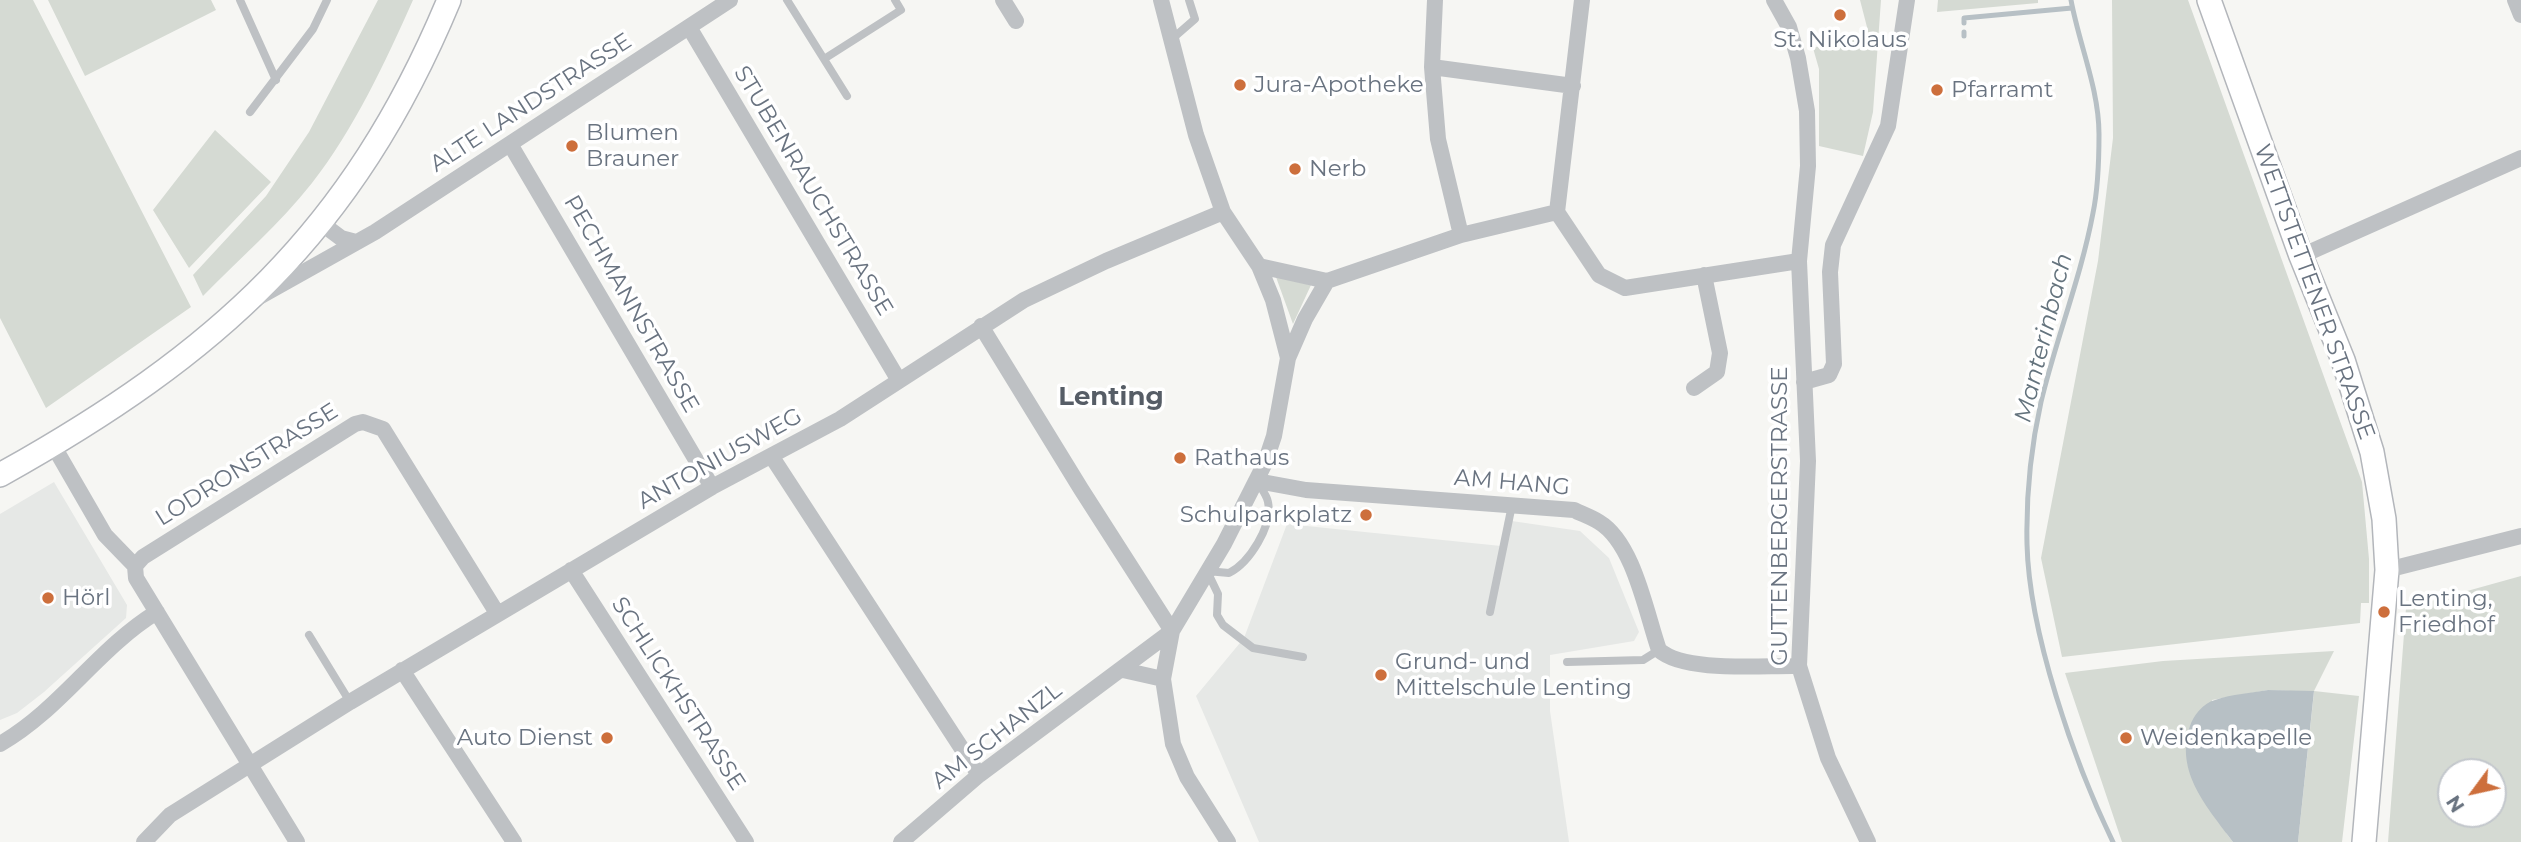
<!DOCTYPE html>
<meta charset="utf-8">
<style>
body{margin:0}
#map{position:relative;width:2521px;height:842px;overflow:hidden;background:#f6f6f3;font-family:Montserrat,sans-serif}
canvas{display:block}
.north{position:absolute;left:2437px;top:758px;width:70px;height:70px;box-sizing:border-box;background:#fff;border:2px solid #c3c7cc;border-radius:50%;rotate:237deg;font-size:19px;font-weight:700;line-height:28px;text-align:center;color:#697380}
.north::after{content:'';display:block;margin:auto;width:24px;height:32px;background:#cd6f3c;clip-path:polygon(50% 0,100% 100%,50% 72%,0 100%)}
</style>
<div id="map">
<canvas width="2521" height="842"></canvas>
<div class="north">N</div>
</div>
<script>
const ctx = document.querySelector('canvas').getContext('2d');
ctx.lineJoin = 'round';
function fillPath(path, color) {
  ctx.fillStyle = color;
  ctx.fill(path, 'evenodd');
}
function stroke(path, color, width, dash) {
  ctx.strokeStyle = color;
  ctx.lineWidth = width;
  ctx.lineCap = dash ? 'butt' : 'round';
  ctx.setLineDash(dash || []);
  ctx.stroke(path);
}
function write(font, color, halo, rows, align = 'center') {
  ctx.font = font + ' Montserrat,sans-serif';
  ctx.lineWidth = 7;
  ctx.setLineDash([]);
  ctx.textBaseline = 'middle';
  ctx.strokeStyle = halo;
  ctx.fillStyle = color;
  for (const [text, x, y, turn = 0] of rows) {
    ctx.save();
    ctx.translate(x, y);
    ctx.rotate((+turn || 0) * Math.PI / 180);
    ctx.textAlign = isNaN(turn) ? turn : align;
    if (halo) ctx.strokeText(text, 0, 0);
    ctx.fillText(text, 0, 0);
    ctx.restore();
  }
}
fillPath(new Path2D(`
 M54,482L127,605L126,618L44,692L17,713L0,720V514Z
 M1505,520L1580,531L1609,558L1639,632L1634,641L1550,655V711L1569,842H1259L1196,696L1244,638L1287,524L1501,546Z`), '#e6e8e6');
fillPath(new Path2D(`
 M0,0H33L191,307L46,408L0,318Z
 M48,0H211L216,10L85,76Z
 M378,0H413C386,61 353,131 312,183C280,224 239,259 203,296L193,275L266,196L309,132Z
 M1860,0H1881L1873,112L1863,156L1819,146V69L1813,48L1868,31Z
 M1938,0H2038V3L1937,12Z
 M2112,0H2188L2362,482L2369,559V603H2361L2360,623L2062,657L2041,558L2098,261L2113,138Z
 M215,130L271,182L189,268L153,210Z
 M1276,277L1311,285L1293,324Z
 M2521,576V842H2388L2406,608ZM2451,772H2493V814H2451Z
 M2334,651L2314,691L2359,696L2342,842H2298L2314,692L2268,690L2212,700L2226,833L2233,842H2122L2065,673L2163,661Z`), '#d5dad3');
fillPath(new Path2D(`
 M2268,690L2314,691L2298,842H2233C2208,808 2174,772 2190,726C2193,716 2203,703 2215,700C2232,694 2251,693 2268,690Z`), '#b7c0c5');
stroke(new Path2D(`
 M2071,0C2079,44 2099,89 2099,134C2099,160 2098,189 2093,213C2081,277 2056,339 2041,402C2031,447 2026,498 2027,544C2029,632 2074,762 2113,842
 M1964,23V18L2072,8
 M1964,32V36`), '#b7c0c5', 5);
const secondary = new Path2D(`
 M2209,0L2301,256L2343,360L2372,452L2384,519L2387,570L2364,842
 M0,475C217,354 352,233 449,0`);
stroke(secondary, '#b3b6bb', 26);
stroke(new Path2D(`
 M240,0L276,80
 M787,0L847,96
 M1172,39L1195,19L1189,0
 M824,59L901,10L895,0
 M250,112L313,29L327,0
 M1207,571L1218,594L1217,615L1223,625L1253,648L1303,657
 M1207,571L1229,573C1249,563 1273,526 1268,502C1267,495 1260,487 1257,481
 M1490,612L1512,505
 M309,635L350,702
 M1567,662L1643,660L1659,650`), '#bec1c4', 8);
stroke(new Path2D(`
 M1003,0L1016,21
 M1161,0L1196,135L1223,212L1259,266L1273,300L1288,358L1274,436L1265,463L1224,544L1172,631L1163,679L1173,744L1187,777L1228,842
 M1435,0L1432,67L1438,139L1461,235
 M1774,0L1789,27L1798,58L1807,111L1808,166L1799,261L1808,461L1799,666L1828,758L1868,842
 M2515,0L2521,15
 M689,27L898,379
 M1432,67L1573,86
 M510,144L712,487
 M1557,212L1599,275L1625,288L1799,261
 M1557,212L1582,0
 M321,223L341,238L356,242
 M2301,256L2521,158
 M1259,266L1327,281
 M259,297L375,232L730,0
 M981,326L1081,489L1172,631
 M1288,358L1305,319L1327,281L1461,235L1557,212
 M1804,382L1829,375L1834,364L1830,272L1833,245L1888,126L1907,0
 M1694,388L1717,372L1720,353L1704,275
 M53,445L105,535L135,566L136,578L297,842
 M772,457L979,775
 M1257,481L1306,490L1574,510C1582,514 1591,517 1599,522C1634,543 1646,613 1659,650C1685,673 1763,665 1799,666
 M135,566L143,557L355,424L363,422L383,429L497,613
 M571,570L746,842
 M2387,570L2521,536
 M402,670L514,842
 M1123,670L1163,679
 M0,744C60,710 98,648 157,612
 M144,842L170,815L350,702L712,487L840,419L1024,300L1106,261L1223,212
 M901,842L979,775L1172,631`), '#bec1c4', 16);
stroke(secondary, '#fff', 23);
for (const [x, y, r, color] of [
 [1840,15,7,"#cd6f3c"],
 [1240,85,7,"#cd6f3c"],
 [1937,90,7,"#cd6f3c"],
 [572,146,7,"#cd6f3c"],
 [1295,169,7,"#cd6f3c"],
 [1180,458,7,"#cd6f3c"],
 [1366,515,7,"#cd6f3c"],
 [48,598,7,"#cd6f3c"],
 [2384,612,7,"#cd6f3c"],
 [1381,675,7,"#cd6f3c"],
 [607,738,7,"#cd6f3c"],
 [2126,738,7,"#cd6f3c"]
]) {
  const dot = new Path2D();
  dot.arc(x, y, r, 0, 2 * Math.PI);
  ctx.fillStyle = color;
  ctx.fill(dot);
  stroke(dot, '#fff', 2.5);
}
write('23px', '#697380', '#fff', [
 ["St. Nikolaus",1840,40,"center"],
 ["Jura-Apotheke",1254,85],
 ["Pfarramt",1951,90],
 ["Blumen",586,133],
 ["Brauner",586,159],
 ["Nerb",1309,169],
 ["Rathaus",1194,458],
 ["Schulparkplatz",1352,515,"right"],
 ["Hörl",62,598],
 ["Lenting,",2398,599],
 ["Friedhof",2398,625],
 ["Grund- und",1395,662],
 ["Mittelschule Lenting",1395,688],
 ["Auto Dienst",593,738,"right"],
 ["Weidenkapelle",2140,738]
], 'left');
write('23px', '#697380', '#fff', [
 ["ALTE LANDSTRASSE",531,103,-33],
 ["STUBENRAUCHSTRASSE",813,191,59],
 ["WETTSTETTENER STRASSE",2314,292,70],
 ["PECHMANNSTRASSE",631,304,60],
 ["ANTONIUSWEG",720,459,-29],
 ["LODRONSTRASSE",247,465,-32],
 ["AM HANG",1512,483,5],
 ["GUTTENBERGERSTRASSE",1780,516,-90],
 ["SCHLICKHSTRASSE",678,694,57],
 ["AM SCHANZL",997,736,-38]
]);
write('italic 24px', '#64737d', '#fff', [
 ["Manterinbach",2044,338,-76]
]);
write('bold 26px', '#565d66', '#fff', [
 ["Lenting",1111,397]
]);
</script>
